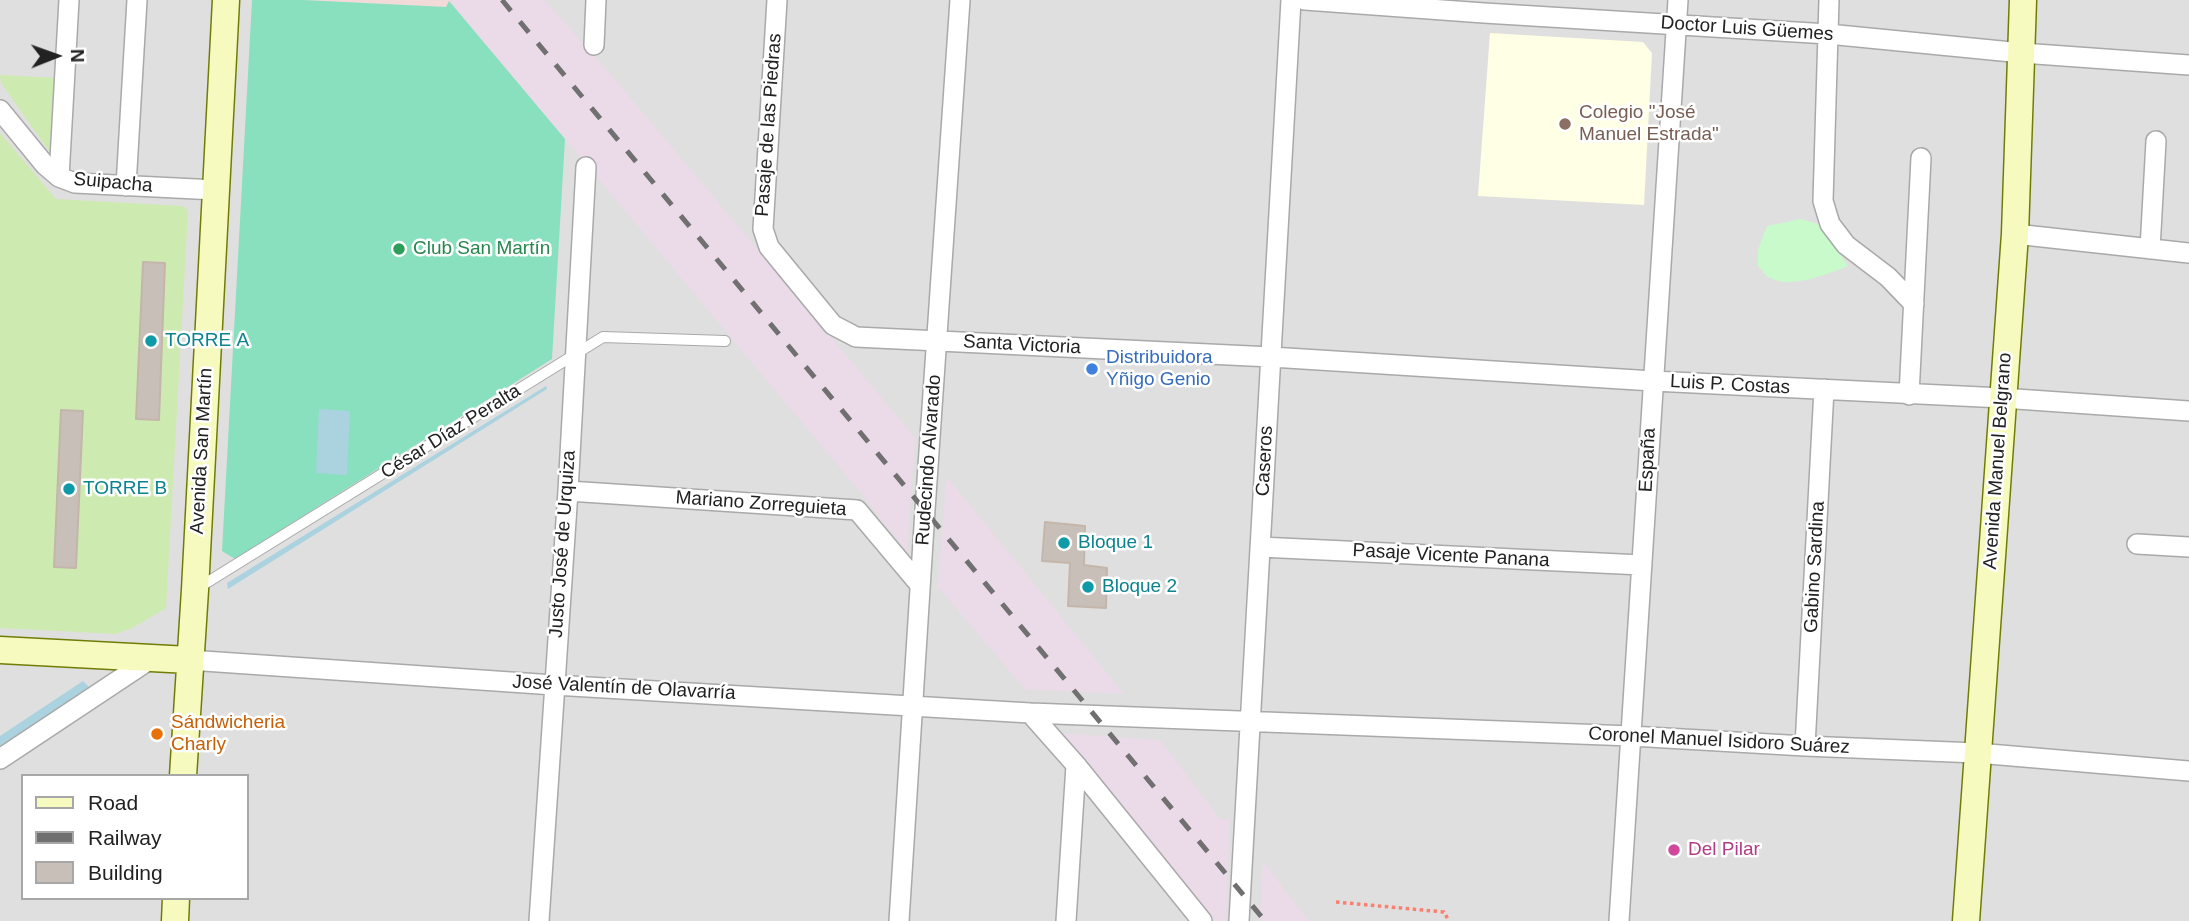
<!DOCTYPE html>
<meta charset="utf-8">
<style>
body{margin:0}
#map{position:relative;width:2189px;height:921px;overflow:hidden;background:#f2efe9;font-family:Helvetica,sans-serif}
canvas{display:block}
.legend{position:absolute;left:21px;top:774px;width:228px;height:126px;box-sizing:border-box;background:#fff;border:2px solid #a7a7a7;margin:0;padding:9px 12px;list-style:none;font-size:21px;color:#222}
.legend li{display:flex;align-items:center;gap:14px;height:35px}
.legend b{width:35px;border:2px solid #a7a7a7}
.north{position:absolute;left:21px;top:21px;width:70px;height:70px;-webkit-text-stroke:5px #fff;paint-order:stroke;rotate:89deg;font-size:19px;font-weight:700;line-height:28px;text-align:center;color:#222}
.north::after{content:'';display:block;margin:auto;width:24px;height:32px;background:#222;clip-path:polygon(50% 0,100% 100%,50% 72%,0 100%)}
</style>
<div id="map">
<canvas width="2189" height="921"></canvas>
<ul class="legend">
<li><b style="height:9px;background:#f7fabf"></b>Road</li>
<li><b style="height:9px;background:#707070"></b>Railway</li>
<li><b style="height:19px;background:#c7bfb8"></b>Building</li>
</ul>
<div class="north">N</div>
</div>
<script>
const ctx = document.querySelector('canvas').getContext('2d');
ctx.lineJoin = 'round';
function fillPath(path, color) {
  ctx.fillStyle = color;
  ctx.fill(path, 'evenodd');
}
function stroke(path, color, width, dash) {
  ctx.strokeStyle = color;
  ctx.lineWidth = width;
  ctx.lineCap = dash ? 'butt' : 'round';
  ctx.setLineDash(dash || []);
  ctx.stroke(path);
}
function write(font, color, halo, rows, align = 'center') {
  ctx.font = font + ' Helvetica,sans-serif';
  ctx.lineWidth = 5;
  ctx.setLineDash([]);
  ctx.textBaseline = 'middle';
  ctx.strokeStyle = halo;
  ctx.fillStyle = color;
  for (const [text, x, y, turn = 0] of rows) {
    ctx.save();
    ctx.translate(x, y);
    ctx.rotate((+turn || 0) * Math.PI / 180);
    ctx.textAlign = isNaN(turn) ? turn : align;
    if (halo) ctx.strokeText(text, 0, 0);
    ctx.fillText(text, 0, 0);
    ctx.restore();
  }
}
fillPath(new Path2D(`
 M0,0H2189V921H0ZM23,776H247V898H23Z`), '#e0dfdf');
fillPath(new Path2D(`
 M303,0H449V1L446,7Z`), '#f2dad9');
fillPath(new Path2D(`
 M449,0H544L612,76L846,355L915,438L907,552L861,493Z
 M947,477L1124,694L1025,689L938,587Z
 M1057,733L1160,740L1220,819H1230L1226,921H1211Z
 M1263,861L1302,913L1309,921H1260Z`), '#ebdbe8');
fillPath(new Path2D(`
 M1490,33L1643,42L1652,53L1644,205L1478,196Z`), '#ffffe5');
fillPath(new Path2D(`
 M0,75L57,78L54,151H49L1,83Z
 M0,133L56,199L183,206L188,211L166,608L134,627L116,634L0,628Z`), '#cdebb0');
fillPath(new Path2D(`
 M1801,219L1821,225L1848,266C1828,274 1791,289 1770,278C1766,276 1761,269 1758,266V250L1767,226Z`), '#c8facc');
fillPath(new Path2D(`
 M252,0H303L446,7L449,1L565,139L552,359L235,559L222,551Z`), '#88e0be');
fillPath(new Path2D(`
 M546,386L547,389L228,589L227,583Z
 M319,409L350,411L347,475L316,473Z
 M83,681L89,687L24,734L0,748V736Z`), '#aad3df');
const building = new Path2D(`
 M143,262L165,263L159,420L136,419Z
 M61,410L83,411L76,568L54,567Z
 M1045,522L1085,526L1084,565L1107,568L1106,608L1068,606L1070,563L1042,561Z`);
fillPath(building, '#c7bfb8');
stroke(building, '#c4b6ab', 2);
const lane = new Path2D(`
 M198,588L603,337L725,341`);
const street = new Path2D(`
 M777,0L763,229L769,247L833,325L856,337L1271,357L1653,381L2002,398L2189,411
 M1305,0L1484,13L1828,34L2022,53L2189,65
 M1829,0L1823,201L1830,224L1846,245L1888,277L1914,304
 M594,45L596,0
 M0,110L45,165L59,177L75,183L216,190
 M59,177L69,0
 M126,186L137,0
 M2015,234L2189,253
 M2150,249L2156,141
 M1909,395L1921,158
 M568,491L857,510L920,585
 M2137,544L2189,547
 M1260,547L1642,565
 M189,660L554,685L1030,713L1631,736L1805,746L1977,753L2189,771
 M1030,713L1076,765L1202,921
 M1805,746L1824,389
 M0,759L152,658
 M539,921L568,491L586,167
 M899,921L925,510L960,0
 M1066,921L1076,765
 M1239,921L1291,0
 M1619,921L1678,0`);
const secondary = new Path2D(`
 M0,650L189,660
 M183,776L195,590L226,0
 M175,921L176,898
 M1966,921L2015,234L2023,0`);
stroke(lane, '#a9a9a9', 12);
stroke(street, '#a9a9a9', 22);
stroke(secondary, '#707d05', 29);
stroke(new Path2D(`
 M1336,902L1444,912L1449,921`), '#fa8072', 3.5, [3.5, 3.5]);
stroke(lane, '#fff', 10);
stroke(street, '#fff', 19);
stroke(secondary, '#f7fabf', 26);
stroke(new Path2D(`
 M502,0L1265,921`), '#707070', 5, [14, 14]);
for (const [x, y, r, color] of [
 [1565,124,7,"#8d6e63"],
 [399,249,7,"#2e9e5b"],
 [151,341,7,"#0f9aa8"],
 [1092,369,7,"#3f7fe0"],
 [69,489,7,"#0f9aa8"],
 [1064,543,7,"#0f9aa8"],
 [1088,587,7,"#0f9aa8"],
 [157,734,7,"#e8710a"],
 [1674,850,7,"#d1479c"]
]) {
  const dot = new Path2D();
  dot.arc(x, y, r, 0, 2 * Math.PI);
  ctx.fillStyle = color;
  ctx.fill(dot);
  stroke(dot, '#fff', 2.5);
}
write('19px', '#222', '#fff', [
 ["Doctor Luis Güemes",1747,29,4],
 ["Pasaje de las Piedras",769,125,-86],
 ["Suipacha",113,183,5],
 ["Santa Victoria",1022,345,3],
 ["Luis P. Costas",1730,385,3],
 ["César Díaz Peralta",451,432,-32],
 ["Avenida San Martín",202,451,-87],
 ["Rudecindo Alvarado",929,460,-86],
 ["España",1648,460,-87],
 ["Caseros",1265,461,-87],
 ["Avenida Manuel Belgrano",1998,461,-86],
 ["Mariano Zorreguieta",761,504,4],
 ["Justo José de Urquiza",563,544,-86],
 ["Pasaje Vicente Panana",1451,556,3],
 ["Gabino Sardina",1815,567,-87],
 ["José Valentín de Olavarría",624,688,3],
 ["Coronel Manuel Isidoro Suárez",1719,741,3]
]);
write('19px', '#785e54', '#fff', [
 ["Colegio \"José",1579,113],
 ["Manuel Estrada\"",1579,135]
], 'left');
write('19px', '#27864d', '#fff', [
 ["Club San Martín",413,249]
], 'left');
write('19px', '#0d838f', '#fff', [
 ["TORRE A",165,341],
 ["TORRE B",83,489],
 ["Bloque 1",1078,543],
 ["Bloque 2",1102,587]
], 'left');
write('19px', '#366cbe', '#fff', [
 ["Distribuidora",1106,358],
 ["Yñigo Genio",1106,380]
], 'left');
write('19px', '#c56008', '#fff', [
 ["Sándwicheria",171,723],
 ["Charly",171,745]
], 'left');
write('19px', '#b23c85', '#fff', [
 ["Del Pilar",1688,850]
], 'left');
</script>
